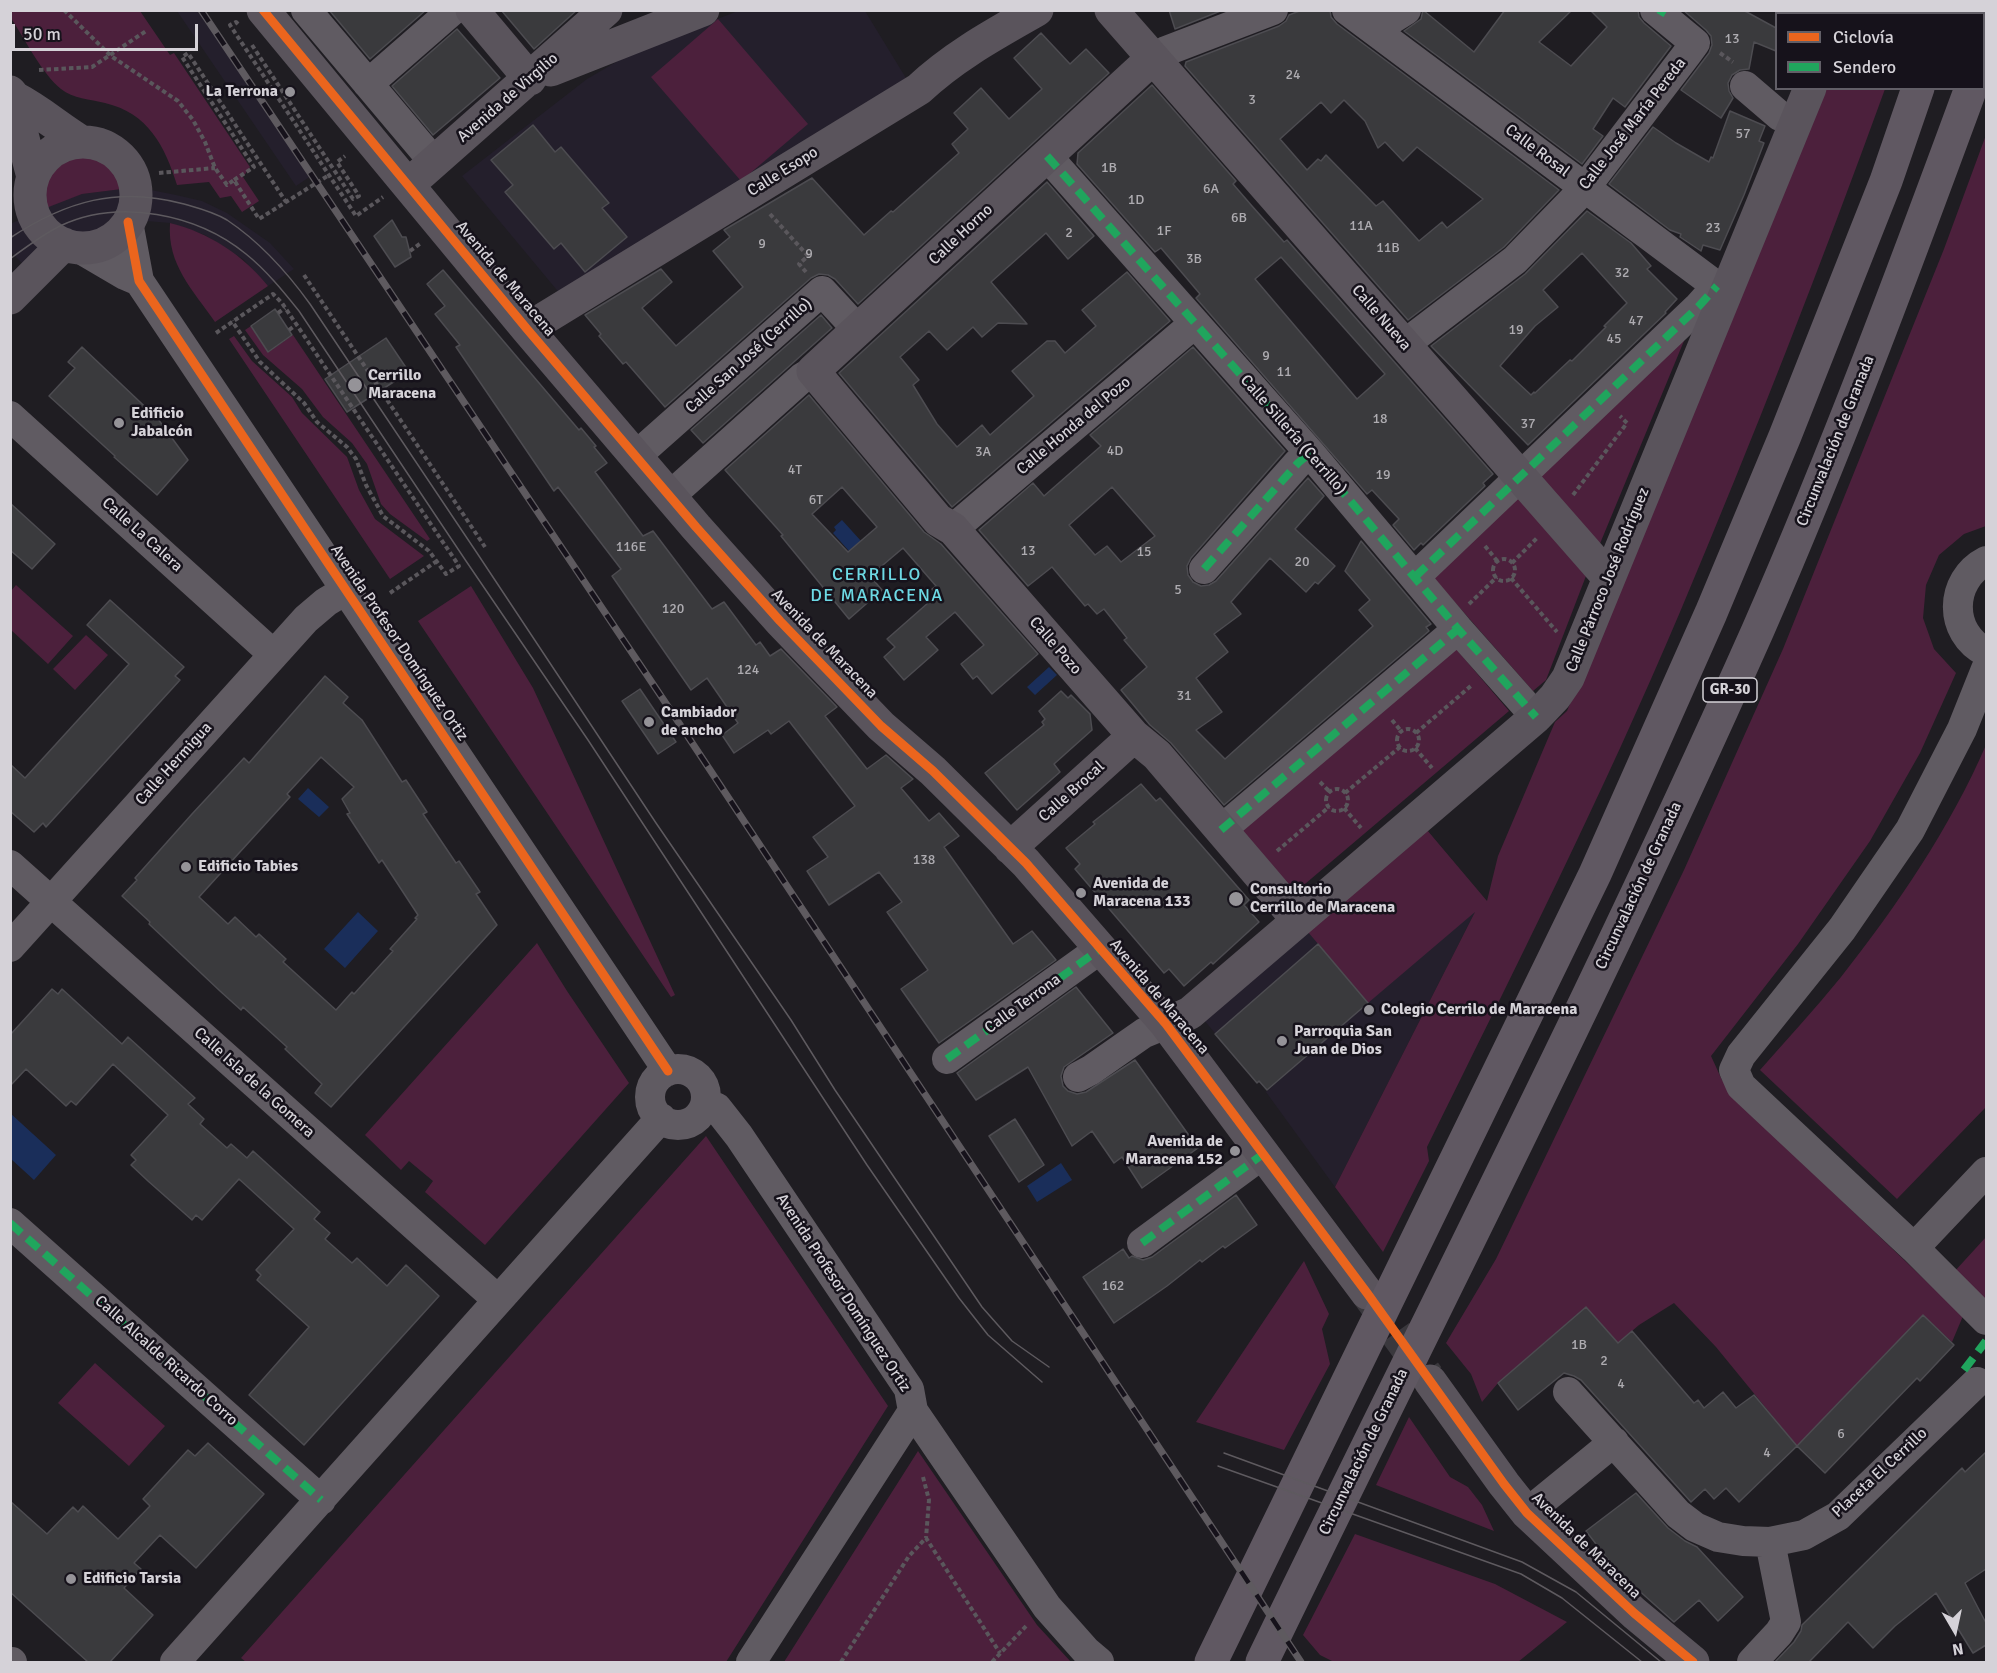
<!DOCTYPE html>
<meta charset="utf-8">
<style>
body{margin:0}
#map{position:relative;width:1997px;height:1673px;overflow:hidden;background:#1f1d22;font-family:Signika,sans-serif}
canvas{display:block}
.frame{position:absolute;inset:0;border:12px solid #d5d2d8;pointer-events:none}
.legend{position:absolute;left:1775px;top:12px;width:210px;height:78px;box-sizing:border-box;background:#16121b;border:2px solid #625f67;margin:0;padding:8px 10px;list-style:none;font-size:18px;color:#d5d2d8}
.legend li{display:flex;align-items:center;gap:12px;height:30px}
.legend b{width:30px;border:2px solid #625f67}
.north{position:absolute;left:1925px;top:1601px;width:60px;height:60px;-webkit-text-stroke:4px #16121b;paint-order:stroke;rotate:171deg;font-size:16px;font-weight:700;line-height:24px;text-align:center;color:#d5d2d8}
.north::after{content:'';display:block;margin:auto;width:21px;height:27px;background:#d5d2d8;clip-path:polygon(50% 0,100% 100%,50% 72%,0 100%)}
.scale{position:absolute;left:12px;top:24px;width:186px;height:27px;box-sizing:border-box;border:3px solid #d5d2d8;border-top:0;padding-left:8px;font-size:18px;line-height:21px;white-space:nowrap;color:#d5d2d8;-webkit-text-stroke:4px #16121b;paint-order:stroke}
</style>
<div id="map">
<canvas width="1997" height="1673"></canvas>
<div class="frame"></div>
<ul class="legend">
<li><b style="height:8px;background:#eb651d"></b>Ciclovía</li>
<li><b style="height:8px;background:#20a55d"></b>Sendero</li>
</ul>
<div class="north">N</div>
<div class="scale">50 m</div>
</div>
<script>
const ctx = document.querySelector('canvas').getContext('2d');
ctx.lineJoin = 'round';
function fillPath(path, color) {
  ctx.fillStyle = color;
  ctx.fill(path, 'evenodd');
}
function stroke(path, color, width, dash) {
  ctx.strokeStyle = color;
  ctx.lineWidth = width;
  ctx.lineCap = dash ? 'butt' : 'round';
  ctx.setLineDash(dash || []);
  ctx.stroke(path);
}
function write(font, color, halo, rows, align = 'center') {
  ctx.font = font + ' Signika,sans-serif';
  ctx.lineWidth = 5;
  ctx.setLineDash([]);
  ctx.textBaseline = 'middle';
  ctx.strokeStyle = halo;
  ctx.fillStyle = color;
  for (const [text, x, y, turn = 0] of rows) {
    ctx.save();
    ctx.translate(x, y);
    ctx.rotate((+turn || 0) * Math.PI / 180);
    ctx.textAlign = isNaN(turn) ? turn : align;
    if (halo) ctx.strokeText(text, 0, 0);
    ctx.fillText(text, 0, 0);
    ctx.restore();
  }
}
fillPath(new Path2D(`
 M177,11H205L311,176L296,186Z
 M738,11H865L909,83L561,295L462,176L587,79L635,51Z
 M121,189L151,190L176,195L202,201L227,213L270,243L294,269L268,286L243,259L205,235L170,223L146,221L112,222L99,231L78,234L25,266L11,252L10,224L61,201L82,194Z
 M1427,830L1487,902L1476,910L1335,1187L1266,1092L1333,1033L1229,1050L1204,1020Z`), '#241f2c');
fillPath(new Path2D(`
 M10,11H140L170,55L174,53L250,167L243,177L259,201L242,212L231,196L220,198L209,182L177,185C165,146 148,113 105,103C90,99 73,99 61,89C43,75 24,38 11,18Z
 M718,19L808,124L741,181L651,77Z
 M1822,89H1885C1821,265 1753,439 1680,612C1603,794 1514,971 1427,1147L1429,1161L1383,1252L1335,1187L1475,912L1368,1003L1308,932L1427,830L1487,901L1498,856L1555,722L1567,711Z
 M1986,135V526L1964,534L1939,555L1926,585L1923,618L1934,649L1956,673L1920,753L1870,841L1798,944L1711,1056L1722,1080L1737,1101L1963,1316L1952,1342L1923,1315L1797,1446L1716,1347L1674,1303L1639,1325L1618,1343L1586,1307L1498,1383L1482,1402L1471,1374L1446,1343L1496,1259L1684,870L1783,649L1944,249Z
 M77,157C99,157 116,166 122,189L82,194L46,208C40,183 54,165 77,157Z
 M170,223C210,233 243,255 268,286L215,322C193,290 167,265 170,223Z
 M1691,324L1599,546L1536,473Z
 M251,326L268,352L293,335L430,539L427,541L390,514L381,504L367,464L352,443L323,417L302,389L263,355L245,330Z
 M234,336L252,361L292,397L302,413L347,457L359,490L375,519L424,556L390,579L229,339Z
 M1515,493L1586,576L1546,680L1533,691L1430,574Z
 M16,585L73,636L48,664L11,630V591Z
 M471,586L533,688L675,995L671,997L418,621Z
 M86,635L108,655L75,690L53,669Z
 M1451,643L1509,711L1292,895L1234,827Z
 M1986,745V1107L1897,1199L1760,1070C1787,1039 1815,1009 1841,977C1897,906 1950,828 1986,745Z
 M537,943L567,991L629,1083L485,1245L425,1192L433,1181L409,1161L401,1170L365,1135Z
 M706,1136L888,1406L726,1662H246L241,1658Z
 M1986,1237V1307L1954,1272Z
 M1304,1261L1329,1314L1322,1329L1330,1364L1284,1450L1196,1422Z
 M95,1363L165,1426L129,1466L58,1403Z
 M1409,1417L1450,1477L1468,1487L1482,1505L1494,1531L1376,1485Z
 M918,1451L1037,1625L1071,1662H784Z
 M1355,1534L1495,1584L1567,1622L1518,1662H1334L1320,1655L1303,1635Z`), '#4c203c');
fillPath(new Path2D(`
 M842,520L861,541L849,551L833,533L836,530L834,527Z
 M1049,667L1057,675L1035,695L1027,687Z
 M308,788L329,807L319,817L298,799Z
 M358,912L378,931L345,968L324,949Z
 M10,1113L56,1155L34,1180L11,1159Z
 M1061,1163L1072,1180L1037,1202L1027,1186Z`), '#1a2e5a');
const building = new Path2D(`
 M329,10H426L370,59Z
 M501,10H577L534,49Z
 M1169,10H1223L1175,29Z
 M1302,10H1330L1331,17L1337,24L1559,190L1504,247L1408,320L1185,66L1186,62L1279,26L1286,21L1289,15ZM1344,100L1365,121L1378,148L1385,142L1403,161L1417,147L1483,199L1447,228L1442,222L1419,241L1383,201L1376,206L1326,155L1321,161L1318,159L1307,170L1280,139L1321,102L1331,113Z
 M1423,10L1474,52L1505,10H1572L1539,42L1571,66L1607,27L1590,10H1638L1639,17L1644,23L1671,46L1625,107L1613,98L1593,129L1603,136L1582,164L1404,31L1421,19Z
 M1683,10H1743L1776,28V51L1754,42L1749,69L1740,70L1732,75L1728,83L1729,91L1733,98L1721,118L1681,90L1709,53L1712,45L1711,36L1706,30Z
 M457,29L500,78L433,135L392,86Z
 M1041,33L1070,64L1086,49L1109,73L858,304L835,279L828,275L819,274L811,278L665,407L626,362L623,364L599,336L601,334L585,315L661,269L672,282L642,308L676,346L743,287L713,251L730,237L724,230L812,178L864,235L891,211L893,212L959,153L952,144L968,129L954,113L981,88L1009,119L1042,89L1014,58Z
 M1152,85L1236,181L1233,184L1252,206L1284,242L1287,240L1493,474L1483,483L1485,486L1423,545L1421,543L1414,550L1393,525L1399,519L1372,490L1367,494L1196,298L1200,294L1161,248L1155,252L1077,164L1078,153ZM1281,257L1385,374L1357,399L1255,279Z
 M1730,111L1765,126L1759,141L1764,143L1744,195L1720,250L1703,245L1701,251L1680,237L1681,234L1670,230L1609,184L1653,127L1676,143L1709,162L1711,157L1713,158Z
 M533,125L555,152L561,147L609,203L602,208L627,237L585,272L561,243L554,249L505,192L513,185L491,160Z
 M1047,182L1094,236L1068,259L1046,233L991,282L1027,324L998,323L982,337L973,327L947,350L929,331L900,357L919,380L913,385L937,424L957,447L982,425L990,435L1034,396L1012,371L1047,341H1055L1065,353L1096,326L1082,310L1127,272L1170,321L952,507L839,373Z
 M1587,211L1631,243L1651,266L1647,269L1677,299L1665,312L1666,313L1528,445L1431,346L1525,274ZM1582,253L1627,303L1604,326L1606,327L1572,361L1570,360L1535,393L1534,392L1531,395L1500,366L1535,326L1558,307L1543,290Z
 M392,220L402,237H406L411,257L395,267L374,236Z
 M443,270L579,430L581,428L596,446L594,447L607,463L595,472L643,536L653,531L712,609L724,602L756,645L760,642L770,656L781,649L837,707L825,716L867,769L886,755L913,779L901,788L929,821L939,813L959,836L944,847L1013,944L1032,931L1056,960L939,1043L901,989L928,970L887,912L902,902L879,872L829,905L807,871L828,857L813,837L855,806L789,721L771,734L768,730L734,753L722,735L738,723L707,678L691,690L612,576L621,569L558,487L554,491L456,347L460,345L435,314L445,306L427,284Z
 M275,309L292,335L268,352L251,326Z
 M821,315L832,328L703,443L691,430Z
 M386,338L409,372L347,412L325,379Z
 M82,347L158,419L188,460L157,495L114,457L115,456L49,396L75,368L68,362Z
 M1193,347L1285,451L1191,558L1187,566L1188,575L1193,582L1201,586L1209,585L1216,581L1308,478L1324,496L1295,529L1335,566L1318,584L1315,582L1306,592L1270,558L1231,602L1241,614L1214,634L1228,652L1196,678L1222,712L1196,730L1225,759L1373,626L1359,610L1370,600L1345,571L1361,541L1431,624L1426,627L1429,631L1224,805L1171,743L1150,725L1121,690L1147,667L1124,640L1127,638L1104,609L1097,614L1088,604L1085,606L1052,567L1028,586L979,530L1033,483L1044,496L1101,446L1090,435ZM1112,487L1155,536L1121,562L1107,546L1095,555L1069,525Z
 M809,395L924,532L941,544L1038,654L992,694L977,676L973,679L961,664L984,645L955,612L926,637L938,650L904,680L884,657L895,647L887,639L937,595L932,589L936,586L903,548L870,576L882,590L849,619L781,536L783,535L725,470ZM842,487L877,527L848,552L812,514Z
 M10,503L55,544L32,569L10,550Z
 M110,600L184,667L175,676L180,680L46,827L43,823L34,832L10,811V764L25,778L129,664L87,625Z
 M325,676L348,697L343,703L362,720L402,782L406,780L427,812L423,814L456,863L459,861L480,892L476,894L497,925L331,1107L315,1093L322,1084L285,1049L287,1047L243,1007L241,1010L220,991L149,924L150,922L122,896L137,880L135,878L192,814L244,758L249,763ZM321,757L354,787L342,799L350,813L347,814L379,863L382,860L418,915L415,918L417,919L390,949L393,951L354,994L352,992L336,1010L283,962L286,959L259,934L256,937L235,917L228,924L199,897L290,797L287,794Z
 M640,689L676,742L658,754L622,701Z
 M1061,691L1068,698L1071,695L1090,714L1092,730L1054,764L1060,772L1017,810L985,773L1044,725L1042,722L1045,719L1039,711Z
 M1141,784L1156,801L1160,798L1161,799L1249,900L1244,905L1259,922L1213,964L1211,962L1184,986L1169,969L1164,973L1075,869L1080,864L1066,848L1095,824L1093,822Z
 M1318,944L1368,1003L1267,1090L1259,1081L1257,1083L1215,1034Z
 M1076,987L1113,1033L1064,1067L1061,1076L1063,1086L1068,1091L1077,1094L1086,1092L1135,1060L1198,1148L1142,1188L1122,1157L1114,1163L1092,1131L1072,1146L1028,1067L976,1100L957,1073Z
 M52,989L58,994L62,989L122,1044L128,1037L195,1098L188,1104L204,1119L200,1124L227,1148L231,1144L247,1158L253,1151L320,1212L314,1219L330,1233L325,1239L352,1263L357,1258L387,1286L406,1265L439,1296L304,1445L249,1395L309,1327L257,1280L261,1275L256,1270L294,1229L239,1179L202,1220L196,1215L192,1220L148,1181L131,1165L136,1160L131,1155L168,1115L113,1064L76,1105L71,1101L66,1106L26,1069L10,1086V1035Z
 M1015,1119L1044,1165L1019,1182L989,1136Z
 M1236,1195L1257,1225L1225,1248L1223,1246L1202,1262L1200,1260L1167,1286L1114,1323L1083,1277L1123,1249L1129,1258L1132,1256L1143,1260L1152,1257Z
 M1586,1307L1618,1343L1632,1331L1694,1403L1698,1400L1704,1408L1723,1392L1736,1408L1754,1395L1797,1446L1739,1502L1726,1488L1714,1499L1705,1489L1691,1502L1581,1380L1574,1376L1564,1373L1518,1410L1498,1383Z
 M1923,1315L1954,1345L1920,1381L1917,1378L1825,1473L1797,1446Z
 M208,1443L264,1494L196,1568L160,1535L134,1563L141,1569L124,1588L153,1615L110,1662H88L10,1592V1501L47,1534L73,1507L78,1512L83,1506L118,1539L150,1506L143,1499L188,1450L195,1456Z
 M1986,1452V1569L1965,1583L1986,1623V1645L1973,1653L1936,1593L1895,1626L1873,1648L1848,1622L1809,1662H1775L1794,1642L1801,1631L1802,1625L1962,1468L1965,1472Z
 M1636,1493L1668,1528L1685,1541L1697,1547L1743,1597L1718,1621L1699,1600L1674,1622L1616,1570L1586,1531Z`);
fillPath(building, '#3a3a3d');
stroke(building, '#4d4c51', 1.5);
stroke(new Path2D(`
 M1367,1293L1428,1377`), '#3a383d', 33, [33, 16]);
stroke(new Path2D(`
 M64,10L111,56L178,101L193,120L205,142L215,168L227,185L234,180L259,219L329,175
 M238,24L236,22L230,25L356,216L383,197
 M252,45L353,199L359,196L337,162L345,156
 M1720,53L1733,62
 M39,70L92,67L146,31
 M159,173L215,168
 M234,180L254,167L182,57L188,53L286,202
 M770,214L808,256L799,264L806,272
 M410,251L421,243
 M304,275L485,547
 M278,313L285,308
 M289,330L297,324
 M216,333L273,294L282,303L459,566L446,574L429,551L383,516L366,485L356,459L347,447L317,422L304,403L260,362L232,321
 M1573,495L1627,423L1620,416
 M1485,546L1498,562
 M1493 570a11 11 0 1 1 22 0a11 11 0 1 1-22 0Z
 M1512,563L1537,538
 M1511,578L1557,632
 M390,593L437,561
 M1469,604L1497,577
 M1392,720L1401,731
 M1397 740a11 11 0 1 1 22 0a11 11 0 1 1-22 0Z
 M1416,733L1472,685
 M1415,748L1432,768
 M1320,782L1330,792
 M1326 800a11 11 0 1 1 22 0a11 11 0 1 1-22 0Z
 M1345,793L1400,747
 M1344,808L1361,828
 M1277,851L1329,807
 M923,1477L929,1500L926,1538
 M841,1662L909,1556L926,1538L1000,1653
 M992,1662L1027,1625`), '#5a575c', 4, [4.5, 3]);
stroke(new Path2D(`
 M306,10L434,162
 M1347,10L1726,293
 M1374,30L1406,10
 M1153,58L1166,51L1273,10
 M368,84L453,10
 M1745,86L1780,116L1796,122
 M1047,156L1310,453L1458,629L1536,717
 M128,222L139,281L668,1071
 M79,248L125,275L139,281
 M1405,344L1515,260L1585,188L1687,54L1695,43L1655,10
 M10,416L273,654
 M636,456L822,291L858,330
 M670,496L803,377L813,371
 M953,529L1195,323
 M1986,561C1949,580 1948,633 1986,652
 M1204,569L1298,463L1310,453
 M1415,577L1699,306L1717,286
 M1986,669L1962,729L1910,830L1842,929L1741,1055L1734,1070L1741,1086L1914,1248L1986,1320
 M1221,830L1458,629
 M10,865L498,1300
 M10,947L306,619L326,602L346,590
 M947,1059L1100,949
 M650 1097a28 28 0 1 1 56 0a28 28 0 1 1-56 0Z
 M1078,1077L1091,1070L1144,1033L1166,1024
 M706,1103L717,1108L739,1136L909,1389L913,1411L1047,1607L1086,1651L1099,1662
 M10,1223L321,1500
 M1142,1243L1263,1154
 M1914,1248L1986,1172
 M1568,1392L1678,1514L1695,1527L1718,1537L1743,1541L1770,1542L1804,1535L1838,1516L1977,1382
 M1527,1513L1614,1442
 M10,1662H12
 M175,1662L661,1118
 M751,1662L913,1411
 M1752,1662L1779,1633L1786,1622L1770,1542`), '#605b62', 30);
stroke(new Path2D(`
 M263,10L527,329L696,527L780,621L881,726L933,771L1026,863L1166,1024L1367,1293
 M472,10L530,79
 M1111,10L1609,578
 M1840,14L1841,10
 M1153,58L813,371L938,520L953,529L1134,736L1157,755L1298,920
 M551,70L703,10
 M10,92L15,98L18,119L33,177
 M15,98C40,111 59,128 82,142
 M30 195a53 53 0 1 1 106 0a53 53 0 1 1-106 0Z
 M408,185L606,10
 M10,298L64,244
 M527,329L919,89C954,56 995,34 1037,10
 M1010,848L1134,736
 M1166,1024L1190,1013L1536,717L1555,697L1568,678L1810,88
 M1430,1381L1504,1484L1527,1513L1634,1613L1693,1662`), '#5a545c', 33);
stroke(new Path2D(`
 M1944,14L1945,10
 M1984,54L1986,46
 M1211,1662L1595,874L1711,613L1785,436L1886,181L1918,88
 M1262,1662C1428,1319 1603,979 1758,630C1836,452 1904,270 1971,88`), '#605862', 33);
stroke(new Path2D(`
 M10,238C66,201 118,186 184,204C198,208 214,212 227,220C260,242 287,272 310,304L477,553L656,823L791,1020L835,1090L982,1307L1012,1341L1049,1367
 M10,259C26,247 42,235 60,226C119,198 197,214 246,254C266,270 283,291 299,311L466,561L588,740L867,1165L959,1298L988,1335L1042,1382
 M1224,1453L1522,1562L1576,1592L1661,1662
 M1218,1466L1521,1574L1562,1598L1642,1662`), '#5e5a5f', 1.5);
const rail = new Path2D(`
 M201,10L669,708L1301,1662`);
stroke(rail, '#5e5a5f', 7);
stroke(rail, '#16121b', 4.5, [14]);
stroke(new Path2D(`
 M1660,15L1663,10
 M1047,156L1310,453L1458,629L1536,717
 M1204,569L1298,463L1310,453
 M1415,577L1699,306L1717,286
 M1221,830L1458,629
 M947,1059L1100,949
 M10,1223L321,1500
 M1142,1243L1263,1154
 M1964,1370L1986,1341`), '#20a55d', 8, [15, 8]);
stroke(new Path2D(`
 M263,10L527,329L696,527L780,621L881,726L933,771L1026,863L1166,1024L1367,1293L1504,1484L1527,1513L1634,1613L1693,1662
 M128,222L139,281L668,1071`), '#eb651d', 9);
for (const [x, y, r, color] of [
 [290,92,6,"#959398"],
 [355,385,8,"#959398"],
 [119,423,6,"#959398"],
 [649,722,6,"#959398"],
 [186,867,6,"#959398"],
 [1081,893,6,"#959398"],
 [1236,899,8,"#959398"],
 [1369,1010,6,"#959398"],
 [1282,1041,6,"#959398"],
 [1235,1151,6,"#959398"],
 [71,1579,6,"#959398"]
]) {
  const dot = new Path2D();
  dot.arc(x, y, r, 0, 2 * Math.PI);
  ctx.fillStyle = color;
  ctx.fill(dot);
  stroke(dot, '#16121b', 2);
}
write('14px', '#aeacb1', null, [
 ["13",1732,39],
 ["24",1293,75],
 ["3",1252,100],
 ["57",1743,134],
 ["1B",1109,168],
 ["6A",1211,189],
 ["1D",1136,200],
 ["6B",1239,218],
 ["11A",1361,226],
 ["23",1713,228],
 ["1F",1164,231],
 ["2",1069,233],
 ["9",762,244],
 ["11B",1388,248],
 ["9",809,254],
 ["3B",1194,259],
 ["32",1622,273],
 ["47",1636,321],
 ["19",1516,330],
 ["45",1614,339],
 ["9",1266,356],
 ["11",1284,372],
 ["18",1380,419],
 ["37",1528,424],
 ["4D",1115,451],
 ["3A",983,452],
 ["4T",795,470],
 ["19",1383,475],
 ["6T",816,500],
 ["116E",631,547],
 ["13",1028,551],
 ["15",1144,552],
 ["20",1302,562],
 ["5",1178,590],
 ["120",673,609],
 ["124",748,670],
 ["31",1184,696],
 ["138",924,860],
 ["162",1113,1286],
 ["1B",1579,1345],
 ["2",1604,1361],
 ["4",1621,1384],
 ["6",1841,1434],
 ["4",1767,1453]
]);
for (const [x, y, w] of [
 [1730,690,54]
]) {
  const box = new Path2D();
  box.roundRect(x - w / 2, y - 12, w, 24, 4.5);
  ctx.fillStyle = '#16121b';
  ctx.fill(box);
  stroke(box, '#d5d2d8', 1.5);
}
write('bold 15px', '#d5d2d8', null, [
 ["GR-30",1730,690]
]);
write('bold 16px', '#d5d2d8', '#16121b', [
 ["La Terrona",278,92,"right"],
 ["Cerrillo",368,376],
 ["Maracena",368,394],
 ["Edificio",131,414],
 ["Jabalcón",131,432],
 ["Cambiador",661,713],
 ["de ancho",661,731],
 ["Edificio Tabies",198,867],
 ["Avenida de",1093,884],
 ["Maracena 133",1093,902],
 ["Consultorio",1250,890],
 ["Cerrillo de Maracena",1250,908],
 ["Colegio Cerrilo de Maracena",1381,1010],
 ["Parroquia San",1294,1032],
 ["Juan de Dios",1294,1050],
 ["Avenida de",1223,1142,"right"],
 ["Maracena 152",1223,1160,"right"],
 ["Edificio Tarsia",83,1579]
], 'left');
write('16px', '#d5d2d8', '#16121b', [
 ["Avenida de Virgilio",508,98,-41],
 ["Calle José María Pereda",1633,124,-52],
 ["Calle Rosal",1537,151,37],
 ["Calle Esopo",783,172,-32],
 ["Calle Horno",961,235,-43],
 ["Avenida de Maracena",505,279,50],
 ["Calle Nueva",1381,318,49],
 ["Calle San José (Cerrillo)",749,356,-42],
 ["Calle Honda del Pozo",1074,426,-40],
 ["Calle Sillería (Cerrillo)",1293,435,49],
 ["Circunvalación de Granada",1836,441,-68],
 ["Calle La Calera",142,535,42],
 ["Calle Párroco José Rodríguez",1608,580,-68],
 ["Avenida Profesor Domínguez Ortiz",399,643,56],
 ["Avenida de Maracena",824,644,46],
 ["Calle Pozo",1055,646,49],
 ["Calle Hermigua",174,764,-48],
 ["Calle Brocal",1072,792,-42],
 ["Circunvalación de Granada",1639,886,-65],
 ["Avenida de Maracena",1159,997,50],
 ["Calle Terrona",1023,1004,-36],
 ["Calle Isla de la Gomera",254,1083,42],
 ["Avenida Profesor Domínguez Ortiz",843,1293,57],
 ["Calle Alcalde Ricardo Corro",166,1361,42],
 ["Circunvalación de Granada",1364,1452,-64],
 ["Placeta El Cerrillo",1880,1473,-43],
 ["Avenida de Maracena",1586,1546,44]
]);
ctx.letterSpacing = '1.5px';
write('18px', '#6dd9e4', '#16121b', [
 ["CERRILLO",877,575],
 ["DE MARACENA",877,596]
]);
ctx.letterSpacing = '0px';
</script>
